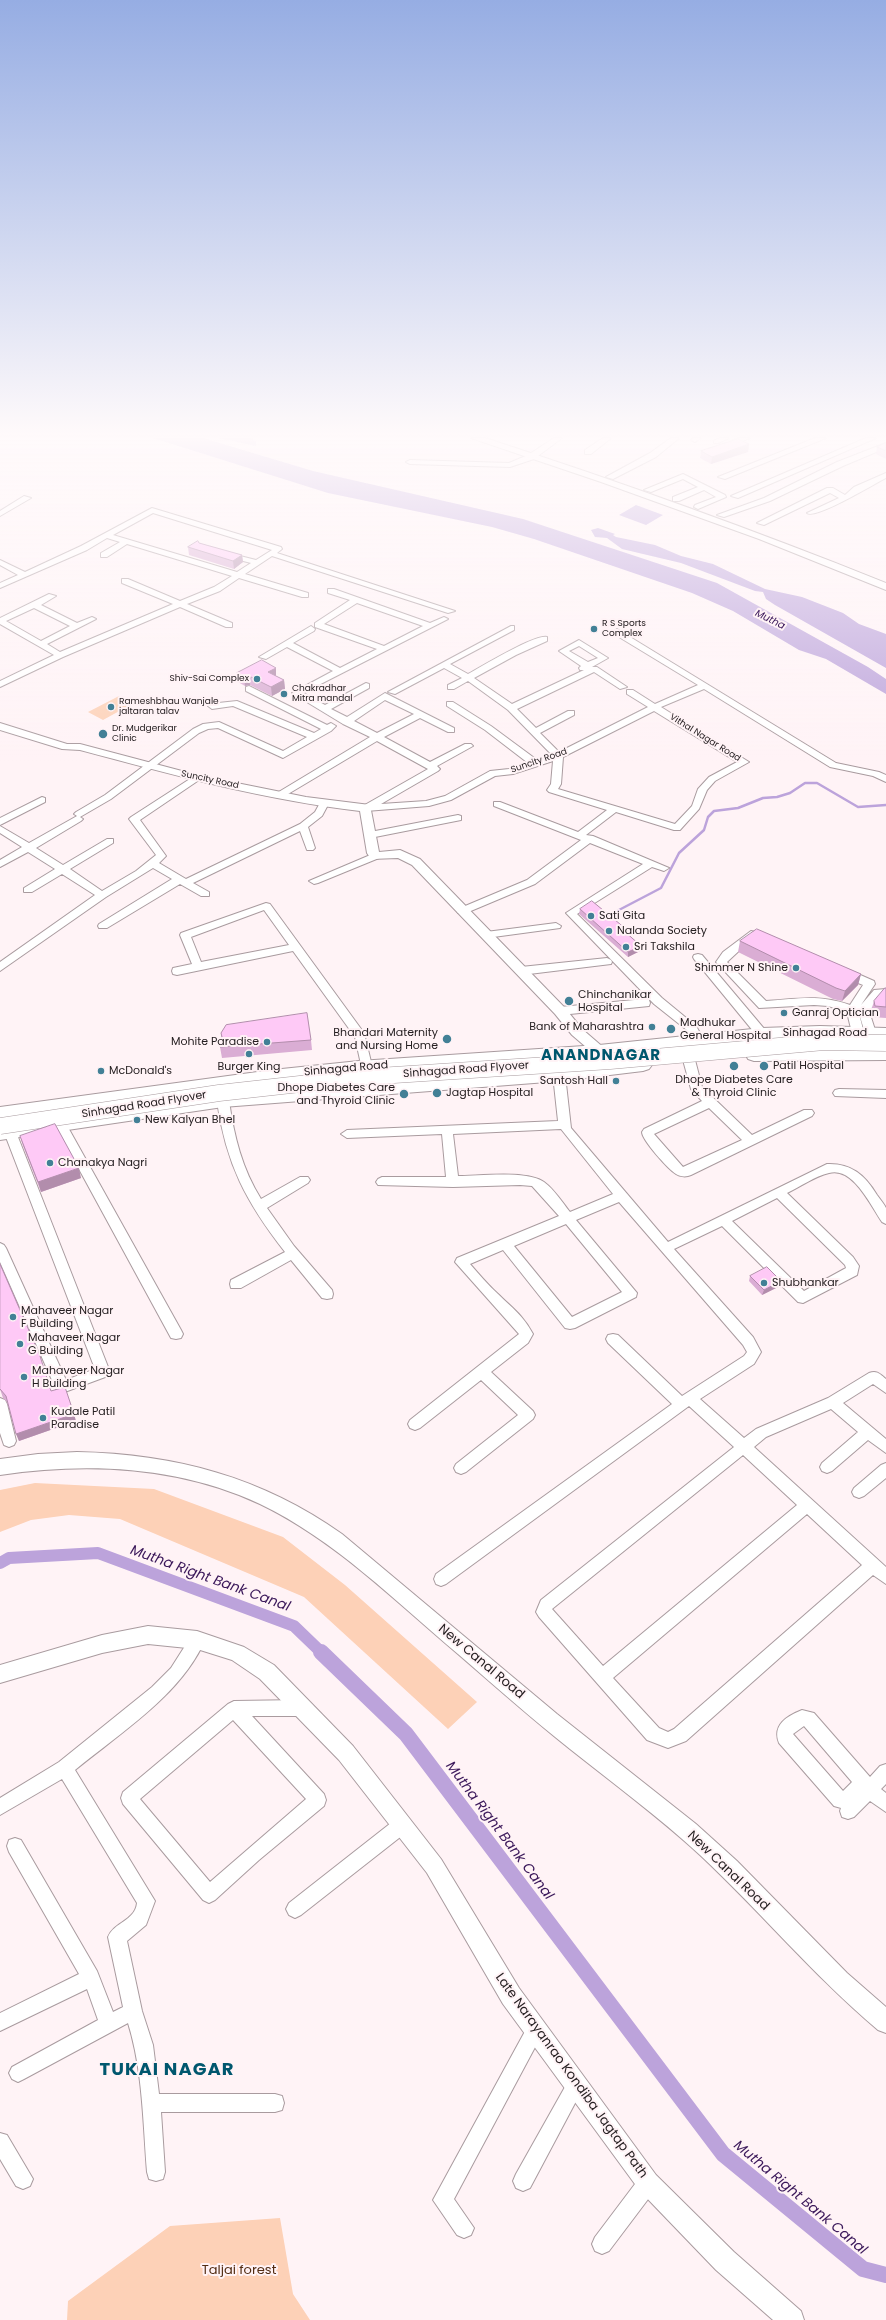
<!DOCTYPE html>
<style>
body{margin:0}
canvas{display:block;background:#fff3f6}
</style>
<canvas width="886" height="2320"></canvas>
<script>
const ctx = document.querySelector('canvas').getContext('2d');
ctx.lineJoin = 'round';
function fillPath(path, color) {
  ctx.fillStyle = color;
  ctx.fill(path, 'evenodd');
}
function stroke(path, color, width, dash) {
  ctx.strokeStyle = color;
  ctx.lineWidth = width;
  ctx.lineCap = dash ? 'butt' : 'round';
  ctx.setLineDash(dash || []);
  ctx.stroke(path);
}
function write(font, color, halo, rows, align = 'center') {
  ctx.font = font + ' Poppins,sans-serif';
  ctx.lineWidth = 4;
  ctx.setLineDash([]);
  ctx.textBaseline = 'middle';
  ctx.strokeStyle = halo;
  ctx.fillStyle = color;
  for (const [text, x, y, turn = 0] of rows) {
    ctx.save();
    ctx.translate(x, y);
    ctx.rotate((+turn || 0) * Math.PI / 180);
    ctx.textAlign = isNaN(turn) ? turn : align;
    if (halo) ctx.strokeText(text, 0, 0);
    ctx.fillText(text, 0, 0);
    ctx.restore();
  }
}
fillPath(new Path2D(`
 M119,696L134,703L103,720L88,712Z
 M35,1483L154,1489L283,1537L345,1585L477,1702L448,1729L304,1597L120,1519L69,1515L31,1520L0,1532V1490Z
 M280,2218L293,2294L310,2320H67L68,2301L170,2226Z`), '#fdd1b7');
fillPath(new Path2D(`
 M153,438H203L313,471L523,519L717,583L868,667L886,679V694L826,659L799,650L733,611L692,593L534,539L492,527L328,493Z
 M218,438H251L256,441V446Z
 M636,505L663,515L646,525L619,515Z
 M598,528L615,534L613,535L616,537L655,545L681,556L713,564L765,589L802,597L843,613L859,624L886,634V668L775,605L766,599L763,592L755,591L681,563L622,549L607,538L595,537L591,530Z`), '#bca3db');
stroke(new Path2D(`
 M617,911L661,888L679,853L704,830L708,817L714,811L738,808L763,798L777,797L790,793L805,783H817L858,807L886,805`), '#bca3db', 2.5);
stroke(new Path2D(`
 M0,1563L9,1558L98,1553L294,1626L322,1653`), '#bca3db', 12);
stroke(new Path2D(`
 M321,1652L406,1734L723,2154L863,2269L886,2275`), '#bca3db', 16);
const minor = new Path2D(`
 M554,438H562L534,459L510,467L410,464L406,462L410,460L509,463L528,455Z
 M603,438H611L591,454H585V450Z
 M671,438H679L656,457L613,479L606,477L650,453Z
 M693,438H701L695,442L691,440Z
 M719,438H729L718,443H714V441Z
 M739,438H750L727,447L723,445Z
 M815,438H826L725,479L718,477Z
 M866,438H876L738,498L731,496Z
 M886,443V448L843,466L770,501L724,517L717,515L764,498L837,462Z
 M886,473V478C874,484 815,520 807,513L839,498L830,493L764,525L757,523L827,488H833L845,495L854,487Z
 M683,474L725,495L726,497L698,509L694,507L695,505L716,497L704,490L679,501H673V497L698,487L683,479L651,492L644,490Z
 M24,496L31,498L0,516V511Z
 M152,508L281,547L282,549L277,553L455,611L448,613L272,556L245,574L308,593V597H302L239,578L220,591L187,604L232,623V627H226L180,607L63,657L0,687V681L54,655L0,624V618L49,594L56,596L41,605L77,623L92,617L96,619L47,644L60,652L173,604L122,583V579H128L180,601L214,587L232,576L127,544L107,557H101V553L120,542L107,538L87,550L0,588V583L18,575L0,565V560L25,572L81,546ZM153,513L272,550L256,560L224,552V556L251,563L237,572L113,535ZM34,608L70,626L41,641L6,621Z
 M328,589H334L430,623L444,617L448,619L303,693L325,705L366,683L369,684V688L331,709L347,717L385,693L454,728V732H448L420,718L384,737L430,762L465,744H471L473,746L437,766L440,769L438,771L381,804L426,801L445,796L490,771L509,769L528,763L485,730L447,706V702H453L491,726L537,760L552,755L508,710L468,681L454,689H448V685L462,678L444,668L395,694L388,692L511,626H514V630L450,664L468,674C481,667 535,634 547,637V641L516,655L474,678L512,704L584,670H580L579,668L581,666L559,651L579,640L608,658L592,667H597L627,687L620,689L594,672L517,709L536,728L568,711H574V715L540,733L559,752L648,707L627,694V690H633L655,704L698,685L614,634L613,632L617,629L836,763L879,772L886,775V782L873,776L830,767L704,689L661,707L749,762L715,781L707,790L699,809L680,830H674L616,812L586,835L593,836L669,868L664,871L652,867L577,914L662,998L696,1026L704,1040L702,1043H694L688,1031L654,1004L566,913L643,864L590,843L535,884L466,913H458L457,911L458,909L527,880L581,840L494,806V802H500L578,832L607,810L549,792L547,790L551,784L553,761L513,774L495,776L451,800L429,806L366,811L363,810V806L428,769L377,741L283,797H277V793L370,737L343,724L292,693L333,671L287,647L266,659L259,657L311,626L315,629L314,631L293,643L340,668L377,649L315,627V623L350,600L328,593ZM357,603L423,626L384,646L324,624ZM579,646L598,658L588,662L569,651ZM385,700L414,714L377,733L354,721ZM654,711L737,762L709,777L698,789L692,806L675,824L558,789L561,784L563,757Z
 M249,686L327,725L331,723L336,726L331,731L283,758L218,728L208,729L199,733L111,799L80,817L83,819L81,821L36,848L63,865L107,839H113V843L70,869L102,891L136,871L156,855L129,819L131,817L196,775L201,778L199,780L140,820L166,856L159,863L186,879L300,824L315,812L321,801L324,800L329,803L322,816L308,827L315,848L313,850H307L300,831L193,883L209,892V896H201L180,884L107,928H99L98,926L99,924L172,879L153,868L106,897L0,971V962L95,895L62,874L32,892H24V888L55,869L28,852L0,867V860L22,847L0,833V826L29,843L77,816L74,814L76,812L105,795L193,729L203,724L219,722L283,751L307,737L233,706L212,709L208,706L209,704L237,701L314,733L321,729L246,691V687Z
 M42,797L45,798V802L0,825V818Z
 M458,815L461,816V820L370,838L365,835L370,832Z
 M375,853L379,854V858L318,883L314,884L309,881Z
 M266,903L270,904L364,1033L372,1066L370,1069H362L355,1037L293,951L177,975L173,974L172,971L173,968L192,964L180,935L181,933ZM264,910L289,945L201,962L191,937Z
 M556,923L561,926L560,928L486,938L481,935L486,932Z
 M751,931L755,932L756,934L755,936L727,962L766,1001C798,999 818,994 850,1005L863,985L841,976L840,973L845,969L849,970L874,981L875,984L861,1005L874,990L886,989V997H881L869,1011L876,1033L874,1036H866L858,1010L864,1033L858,1037L852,1033L847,1012L828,1006L814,1005L759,1008L716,962L723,952Z
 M698,954L702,955L766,1031L768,1034L766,1037H758L694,959L693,957L694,955Z
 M607,958L611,960L612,962L611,964L521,975L516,971L521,967Z
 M645,999L649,1000L650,1003L649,1006L560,1015L555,1011L560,1007Z
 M689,1056L695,1060L702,1087L752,1135L804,1110H812L814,1113L812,1116L691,1175C687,1177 680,1177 676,1174C668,1169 642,1140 642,1132L644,1129L702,1101L691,1089L683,1060ZM709,1108L742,1140L683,1167L654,1134Z
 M558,1062L564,1066L571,1128L668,1242L827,1164C851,1163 865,1175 877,1195C880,1199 884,1204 886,1208C886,1212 886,1219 886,1224L882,1222C871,1206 853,1166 829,1173C815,1176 800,1187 787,1193L853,1257L859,1266L857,1275L803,1303L798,1302L722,1226L674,1249L753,1337L761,1352L754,1364L700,1399L744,1438L756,1429L828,1398L869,1373C877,1370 880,1374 886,1379V1393L873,1384L843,1403L886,1439V1453L868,1440L832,1471L827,1473L822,1471L820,1467L822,1463L858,1432L831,1409L766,1437L754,1447L886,1567V1584L873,1575L686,1741L668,1748L647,1740L539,1617L536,1612L541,1600L734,1447L689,1406L446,1584L441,1586L436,1584L434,1579L436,1574L672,1404L608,1343L606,1339L608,1335L613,1334L618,1335L682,1396L744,1356L747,1352L743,1345L619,1202L576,1220L637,1293L636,1297L575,1328L570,1329L565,1328L503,1250L470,1264C479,1274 488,1285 498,1294C512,1308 523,1315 533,1334L528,1343L491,1372L533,1411L535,1415L533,1419L466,1472L461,1474L456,1472L454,1468L456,1464L518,1415L481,1380L420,1428L415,1430L410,1428L408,1424L410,1420L519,1334L455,1262L457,1258L559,1216L532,1186L520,1185L453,1187L378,1185L376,1182L378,1179L382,1177H446L442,1134L347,1138L341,1134L347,1130L558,1121L552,1066ZM561,1129L613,1194L570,1212C562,1202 554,1189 544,1182C527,1170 479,1176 458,1176L453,1134ZM777,1198L845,1265L846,1268L804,1291L732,1221ZM566,1224L622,1292L572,1317L514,1246ZM743,1455L797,1505L603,1666L552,1609ZM807,1514L862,1565L674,1729L668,1732L659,1728L613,1678Z
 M839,1089L886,1090V1098L835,1096L833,1093L835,1090Z
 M223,1097L229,1101C234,1136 242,1169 261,1199L300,1177H308L310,1180L308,1183L267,1208L294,1246L332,1290L333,1294L332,1298L327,1299L322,1298L291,1260L241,1288H231L230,1284L231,1280L285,1252C246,1202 226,1164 217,1101Z
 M61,1121L65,1122L181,1330L183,1334L181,1338L176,1339L171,1338L55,1125Z
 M10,1128L16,1132L110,1372L108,1376L62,1393L57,1391L55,1387L0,1262V1243L4,1245L6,1248L66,1380L95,1369L4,1132Z
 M0,1398L5,1400L7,1404L16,1441L14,1445L9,1447L4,1445L0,1433Z
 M886,1463V1478L864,1496L859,1498L854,1496L852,1492L854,1488L881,1465Z
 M197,1633L202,1635L205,1640C181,1695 120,1733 75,1770L155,1901L146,1925L127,1941L142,2011L153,2045L159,2094H275L282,2096L284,2103L282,2110L275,2112H161L165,2172L163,2179L156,2181L149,2179L147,2172C143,2123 143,2071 128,2023L24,2079L18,2082L12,2079L9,2073L12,2067L98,2020L87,1989L0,2031V2013L79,1974L9,1852L7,1846L9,1840L15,1838L21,1840L97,1971L113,2012L123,2007L108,1937C114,1922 135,1921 137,1903L62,1779L0,1815V1798L59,1762L152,1687L171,1668L192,1635Z
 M302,1700L308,1703L310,1708L308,1713L302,1716H252L324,1794L326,1800L324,1806L259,1860L215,1900L209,1903L203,1900L123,1804L121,1798L123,1792L228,1704L234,1701ZM233,1720L306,1799L210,1882L140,1799Z
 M802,1710L814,1713L870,1777L880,1766L886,1764V1784L881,1789L886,1793V1812L870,1801L854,1817L848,1819L842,1817L840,1811L841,1808L834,1806L779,1743C772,1725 787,1716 802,1710ZM804,1726L852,1782L843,1791L793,1734Z
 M402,1817L408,1819L410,1825L408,1831L301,1915L295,1918L289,1915L286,1909L289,1903L396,1819Z
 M535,2021L541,2024L544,2030L541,2036L454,2199L474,2228L471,2235L464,2238L457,2235L433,2200L529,2024Z
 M576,2075L582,2078L585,2084L582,2090L530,2188L523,2191L516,2188L513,2181L516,2174L570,2078Z
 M0,2133L7,2135L33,2179L30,2186L23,2189L16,2186L0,2159Z
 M648,2173L655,2176L658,2183L655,2190L609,2251L602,2254L595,2251L592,2244L595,2237L641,2176Z`);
const tertiary = new Path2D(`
 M471,438H485C621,482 754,530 886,583V590L759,539L601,482Z
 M0,723L67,744H80L197,775L306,797L370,805L379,852L400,850L420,859L565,1008L582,1029L604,1048L610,1062L608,1066H598L593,1053L572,1035L555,1014L412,865L398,858L371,859L367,853L360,811C265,800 173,775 80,750L62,749L0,730Z
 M77,1452C175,1454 262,1477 342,1534L557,1714L696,1824L737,1861L847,1973L886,2007V2033L878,2030C814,1976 761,1912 700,1855C659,1817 614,1784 570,1749C532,1719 495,1686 458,1654C395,1601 335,1540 260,1504C178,1466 88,1462 0,1475V1459L38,1454Z
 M148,1626L197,1631L244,1647L274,1665L353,1746L441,1859L519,1988L656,2175L734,2252L801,2311L804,2320H773L716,2270L640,2191L503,2004L427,1873L339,1760L260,1679L232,1660L197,1649L148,1644L102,1653L0,1683V1665L102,1635Z`);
const primary = new Path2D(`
 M820,1026L886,1028V1040L820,1038L762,1040L599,1057L359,1073L272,1082L0,1119V1107L272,1070L359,1061L599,1045L762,1028Z
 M824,1047L886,1048V1060L754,1061L748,1059L746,1055L748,1051L754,1049Z
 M643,1059L649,1061L652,1065L649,1069L643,1071L560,1081L223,1107L0,1140V1128L223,1095L560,1069Z`);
stroke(minor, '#a99b9f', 2);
stroke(tertiary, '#a99b9f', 2);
stroke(primary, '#a99b9f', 2);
fillPath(minor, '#fff');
fillPath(tertiary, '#fff');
fillPath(primary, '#fff');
const primaryBridge = new Path2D(`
 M0,1126L219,1093L363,1077L610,1061L824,1042L886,1043`);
stroke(primaryBridge, '#a99b9f', 17, []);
stroke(primaryBridge, '#fff', 16);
fillPath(new Path2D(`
 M886,443V459L876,454L877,447Z
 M749,444L748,452L711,464L700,458L701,451Z
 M199,543L242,555L243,562L234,569L189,555L188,547Z
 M276,668V676L284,680L285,689L272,696L250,685L245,686L238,682L237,673Z
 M580,909L626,929V932L641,946L640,951L628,957L579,914Z
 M740,941L861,974L858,985L842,1001L833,999L738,952Z
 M886,988V1018L872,1017L871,1011L874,1001Z
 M221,1033L311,1040L312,1050L222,1058L220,1047L222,1043Z
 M20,1136L81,1178L41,1192L23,1146Z
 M750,1276L780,1286L762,1295L749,1281Z
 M0,1389L76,1421L19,1441L7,1402L3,1398Z`), '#daadd4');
fillPath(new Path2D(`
 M749,444L748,452L711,464L712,457Z
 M242,555L243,562L234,569L233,561Z
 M276,668V676L268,672Z
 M249,676L250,685L245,686L244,677Z
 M284,680L285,689L272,696L271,687Z
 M641,946L640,951L628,957V952Z
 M861,974L858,985L842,1001L845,991Z
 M79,1168L81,1178L41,1192L38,1182Z
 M781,1281L780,1286L762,1295L764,1290Z
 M74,1414L76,1421L19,1441L16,1434Z`), '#b28dac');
const building = new Path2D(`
 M738,439L749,444L712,457L701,451Z
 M886,443V451L877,447Z
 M198,541L199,543L242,555L233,561L188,547Z
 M262,660L276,668L268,672L284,680L271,687L249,676L244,677L237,673Z
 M592,901L626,929L623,930L641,946L628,952L580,909Z
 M757,929L861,974L845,991L836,988L740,941Z
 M885,988H886V1007L875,1006L874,1001Z
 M307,1013L311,1040L220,1047L223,1041L221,1033L226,1025Z
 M55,1124L79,1168L38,1182L20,1136Z
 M0,1264L40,1356L51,1391L65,1387L74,1414L16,1434L6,1396L0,1389Z
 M767,1267L781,1281L764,1290L750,1276Z`);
fillPath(building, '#fec9f6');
stroke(building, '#b28dac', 1);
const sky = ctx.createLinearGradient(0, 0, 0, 763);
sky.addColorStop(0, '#96ade3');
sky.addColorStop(0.57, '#fffafb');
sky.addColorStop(1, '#fffafb00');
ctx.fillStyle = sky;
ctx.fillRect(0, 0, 886, 763);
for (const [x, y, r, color] of [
 [594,629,4,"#428096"],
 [257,679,4,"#428096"],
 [284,694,4,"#428096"],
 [111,707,4,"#428096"],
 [103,734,5,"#428096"],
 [591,916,4,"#428096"],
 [609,931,4,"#428096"],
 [626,947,4,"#428096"],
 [796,968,4,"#428096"],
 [569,1001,5,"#428096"],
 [784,1013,4,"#428096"],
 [652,1027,4,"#428096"],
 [671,1029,5,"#428096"],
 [447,1039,5,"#428096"],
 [267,1042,4,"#428096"],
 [249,1054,4,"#428096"],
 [734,1066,5,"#428096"],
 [764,1066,5,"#428096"],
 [101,1071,4,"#428096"],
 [616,1081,4,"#428096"],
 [437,1093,5,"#428096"],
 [404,1094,5,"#428096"],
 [137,1120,4,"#428096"],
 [50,1163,4,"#428096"],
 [764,1283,4,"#428096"],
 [13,1317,4,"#428096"],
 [20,1344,4,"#428096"],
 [24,1377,4,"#428096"],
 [43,1418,4,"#428096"]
]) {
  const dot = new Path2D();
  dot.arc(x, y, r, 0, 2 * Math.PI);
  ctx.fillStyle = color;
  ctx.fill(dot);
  stroke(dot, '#fff3f6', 1.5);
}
write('9px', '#262022', '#fff3f6', [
 ["R S Sports",602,624],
 ["Complex",602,634],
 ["Shiv-Sai Complex",249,679,"right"],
 ["Chakradhar",292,689],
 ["Mitra mandal",292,699],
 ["Rameshbhau Wanjale",119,702],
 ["jaltaran talav",119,712],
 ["Dr. Mudgerikar",112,729],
 ["Clinic",112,739]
], 'left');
write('9px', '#262022', '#fff3f6', [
 ["Vithal Nagar Road",705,738,32],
 ["Suncity Road",539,761,-19],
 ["Suncity Road",210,780,12]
]);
write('italic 10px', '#3a1759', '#fff3f6', [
 ["Mutha",770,620,26]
]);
write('11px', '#262022', '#fff3f6', [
 ["Sati Gita",599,916],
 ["Nalanda Society",617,931],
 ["Sri Takshila",634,947],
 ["Shimmer N Shine",788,968,"right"],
 ["Chinchanikar",578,995],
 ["Hospital",578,1008],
 ["Ganraj Optician",792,1013],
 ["Madhukar",680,1023],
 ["General Hospital",680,1036],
 ["Bank of Maharashtra",644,1027,"right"],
 ["Bhandari Maternity",438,1033,"right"],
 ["and Nursing Home",438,1046,"right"],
 ["Mohite Paradise",259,1042,"right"],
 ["Patil Hospital",773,1066],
 ["Burger King",249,1067,"center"],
 ["McDonald's",109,1071],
 ["Dhope Diabetes Care",734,1080,"center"],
 ["& Thyroid Clinic",734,1093,"center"],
 ["Santosh Hall",608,1081,"right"],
 ["Dhope Diabetes Care",395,1088,"right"],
 ["and Thyroid Clinic",395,1101,"right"],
 ["Jagtap Hospital",446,1093],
 ["New Kalyan Bhel",145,1120],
 ["Chanakya Nagri",58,1163],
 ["Shubhankar",772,1283],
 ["Mahaveer Nagar",21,1311],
 ["F Building",21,1324],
 ["Mahaveer Nagar",28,1338],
 ["G Building",28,1351],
 ["Mahaveer Nagar",32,1371],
 ["H Building",32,1384],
 ["Kudale Patil",51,1412],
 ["Paradise",51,1425]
], 'left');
write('11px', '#262022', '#fff3f6', [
 ["Sinhagad Road",825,1033],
 ["Sinhagad Road",346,1069,-5],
 ["Sinhagad Road Flyover",466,1070,-4],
 ["Sinhagad Road Flyover",144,1105,-9]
]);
write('13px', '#262022', '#fff3f6', [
 ["New Canal Road",481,1662,40],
 ["New Canal Road",728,1871,44],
 ["Late Narayanrao Kondiba Jagtap Path",571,2076,54]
]);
write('13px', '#522c12', '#fff3f6', [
 ["Taljai forest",239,2271]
]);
write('italic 14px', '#3a1759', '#fff3f6', [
 ["Mutha Right Bank Canal",210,1579,20],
 ["Mutha Right Bank Canal",499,1831,53],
 ["Mutha Right Bank Canal",800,2198,40]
]);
ctx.letterSpacing = '1px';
write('bold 15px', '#00576e', '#fff3f6', [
 ["ANANDNAGAR",601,1056]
]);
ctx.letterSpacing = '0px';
ctx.letterSpacing = '1px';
write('bold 18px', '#00576e', '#fff3f6', [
 ["TUKAI NAGAR",167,2070]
]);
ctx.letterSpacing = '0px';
</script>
